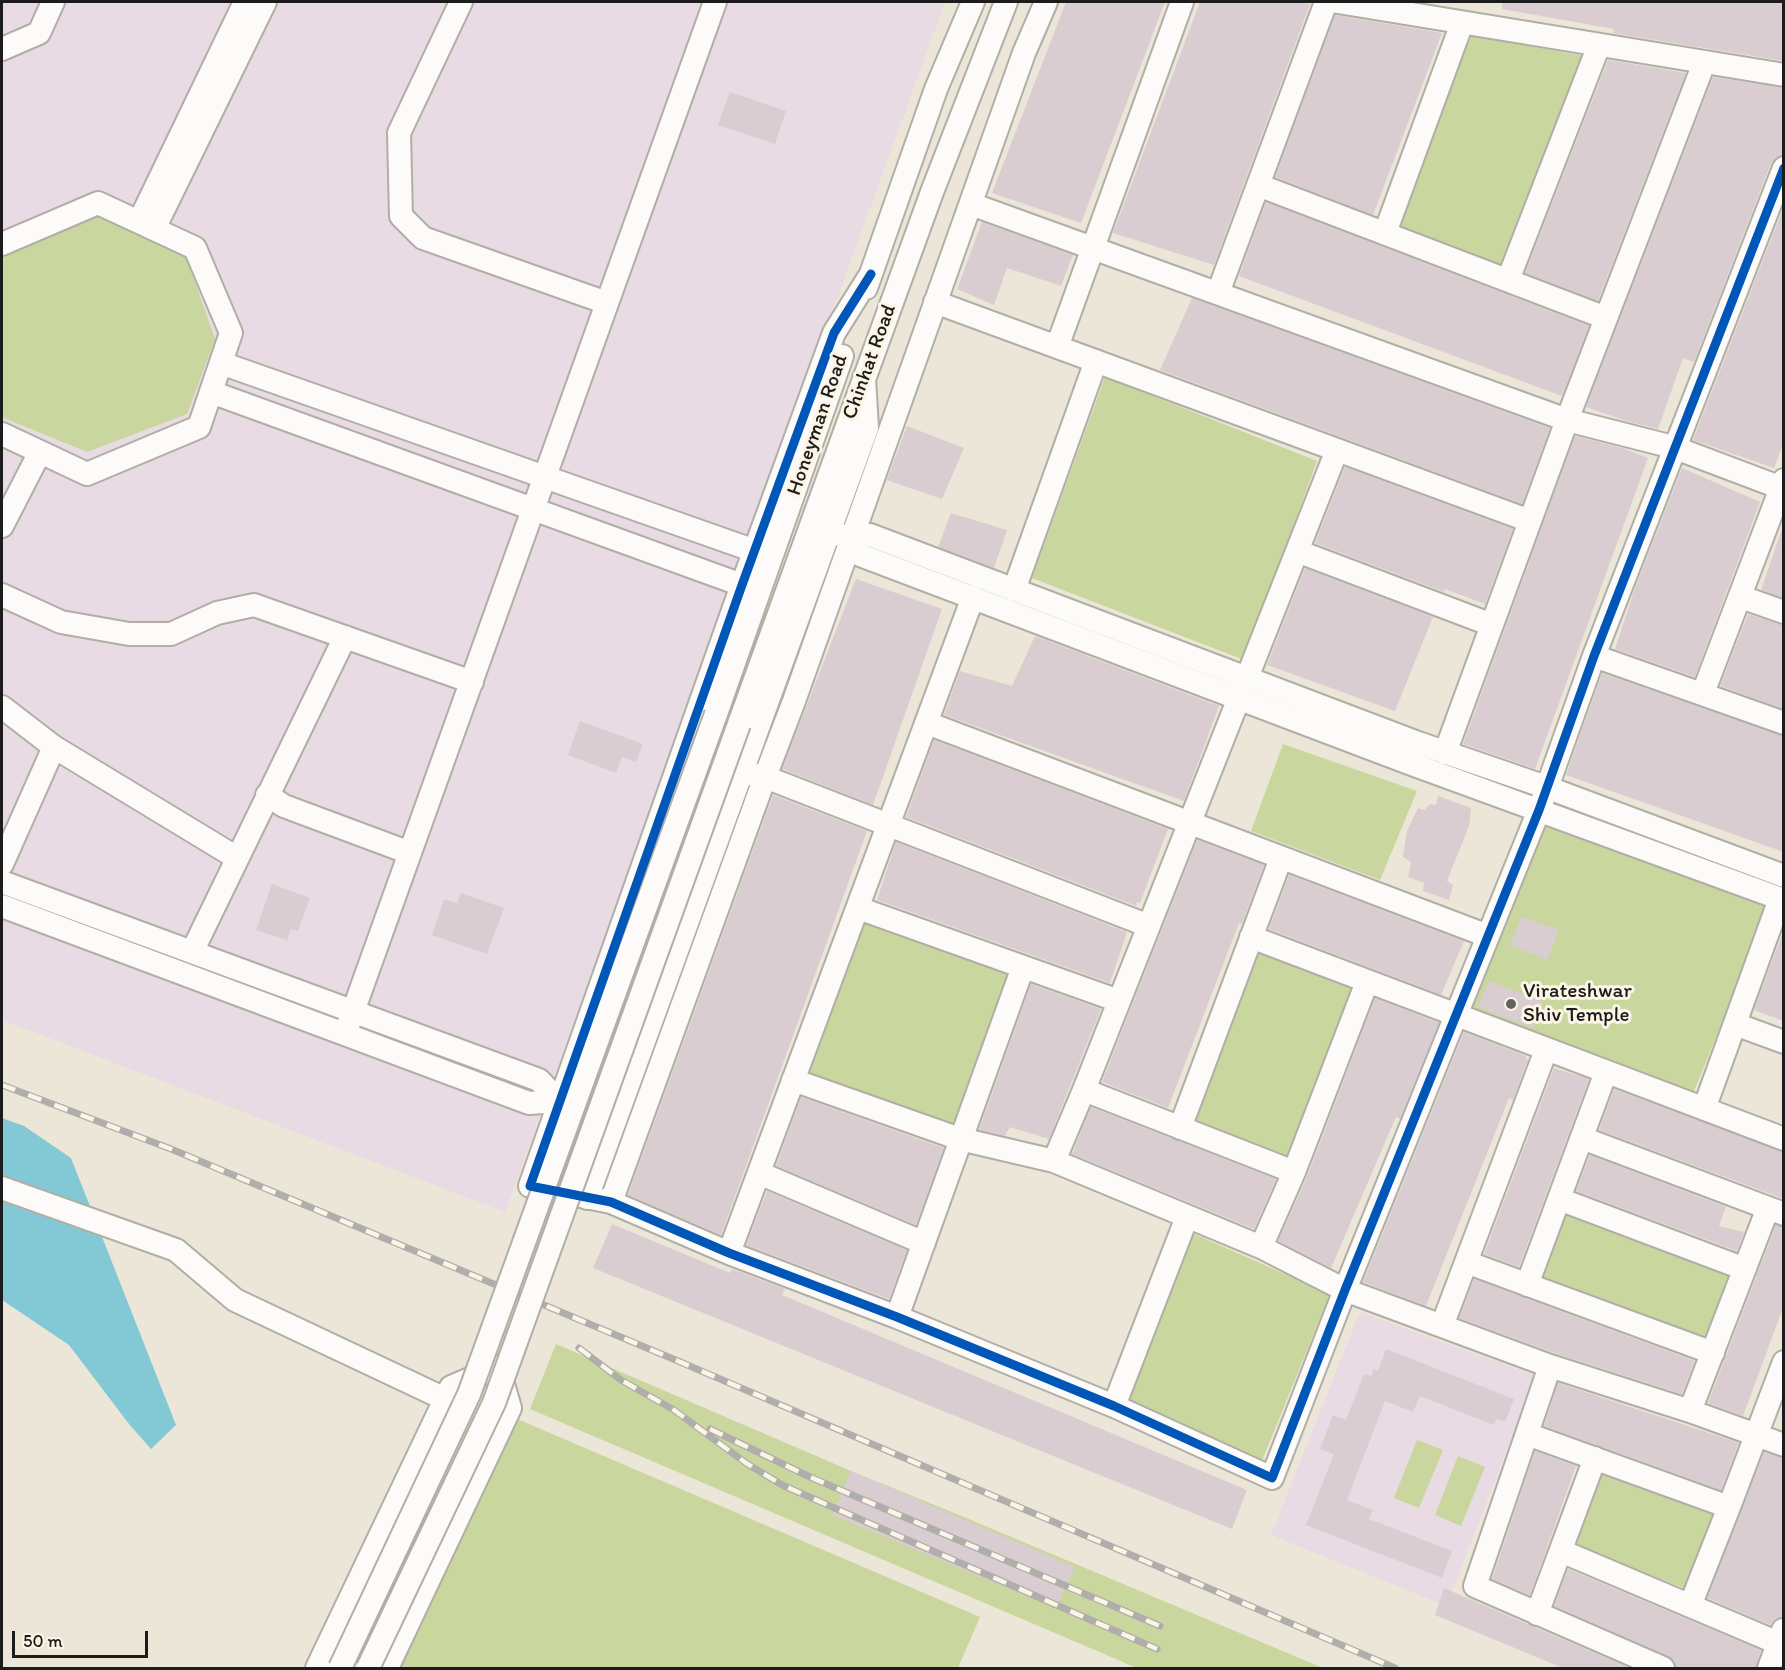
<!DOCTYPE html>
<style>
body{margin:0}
#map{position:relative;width:1785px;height:1670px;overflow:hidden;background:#ebe6d7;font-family:Itim,sans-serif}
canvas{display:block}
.frame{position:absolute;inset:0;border:3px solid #1c1c1c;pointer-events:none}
.scale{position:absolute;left:12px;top:1631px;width:136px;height:27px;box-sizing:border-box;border:3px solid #1c1c1c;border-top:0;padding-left:8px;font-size:18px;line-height:21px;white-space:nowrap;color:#1c1c1c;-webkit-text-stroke:4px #fcf5e5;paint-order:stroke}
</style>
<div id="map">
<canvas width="1785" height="1670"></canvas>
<div class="frame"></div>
<div class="scale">50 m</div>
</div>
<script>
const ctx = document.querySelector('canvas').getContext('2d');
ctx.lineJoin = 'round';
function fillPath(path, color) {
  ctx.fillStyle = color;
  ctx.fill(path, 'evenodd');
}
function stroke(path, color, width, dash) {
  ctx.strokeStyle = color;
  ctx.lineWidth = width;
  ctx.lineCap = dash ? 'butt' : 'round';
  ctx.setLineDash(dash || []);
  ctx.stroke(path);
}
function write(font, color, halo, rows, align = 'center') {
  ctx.font = font + ' Itim,sans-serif';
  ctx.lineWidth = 6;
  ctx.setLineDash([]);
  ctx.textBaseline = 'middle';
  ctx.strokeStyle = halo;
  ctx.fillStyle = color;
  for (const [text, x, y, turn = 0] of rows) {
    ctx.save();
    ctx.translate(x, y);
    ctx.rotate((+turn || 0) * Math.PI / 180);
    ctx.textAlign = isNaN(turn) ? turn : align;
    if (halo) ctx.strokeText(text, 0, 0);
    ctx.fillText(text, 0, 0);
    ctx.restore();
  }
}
fillPath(new Path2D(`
 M2,2H945L505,1212L2,1020Z
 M1360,1312L1536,1376L1446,1606L1271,1535Z`), '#e9dbe4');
fillPath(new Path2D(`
 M1471,36L1584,56L1502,266L1397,225Z
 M97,213L185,254L215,339L187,414L87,452L4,418L2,411V258Z
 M1105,377L1317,461L1244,660L1032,578Z
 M1283,744L1417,791L1380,880L1251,831Z
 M1544,819L1770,903L1693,1094L1469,1008Z
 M861,914L1017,972L955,1132L808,1076Z
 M1255,943L1359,985L1288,1163L1187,1123Z
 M1561,1203L1738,1271L1710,1347L1533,1280Z
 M1192,1233L1330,1294L1261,1463L1126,1404Z
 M556,1344L851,1471L952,1512L1323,1668H1137L530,1409Z
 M515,1418L980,1617L958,1668H397Z
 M1417,1440L1443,1450L1419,1508L1394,1498Z
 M1458,1456L1485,1467L1461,1526L1435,1515Z
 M1603,1469L1716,1513L1686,1589L1574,1545Z`), '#c9d69e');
fillPath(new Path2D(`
 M2,1118L24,1126L71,1158L176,1425L151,1449L129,1424L69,1345L2,1300Z`), '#83c9d5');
fillPath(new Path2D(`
 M1066,2H1165L1081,223L992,193Z
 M1200,2H1296L1310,4L1214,265L1113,233Z
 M1502,2H1784V61L1613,33L1614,29L1502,9Z
 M1335,15L1442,33L1373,215L1275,177Z
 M1608,60L1686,73L1598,301L1525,273Z
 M1713,77L1784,88V155L1776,157L1771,163L1694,362L1683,358L1658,429L1626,421L1586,407Z
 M730,92L786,111L775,144L718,125Z
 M1266,202L1589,326L1562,396L1239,276Z
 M1784,206V442L1774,468L1693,440Z
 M982,222L1073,255L1061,286L1007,268L994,305L957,289Z
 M1192,298L1550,428L1522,504L1160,370Z
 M907,426L964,448L942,499L887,480Z
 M1575,436L1622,448L1648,458L1535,769L1463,744Z
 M1345,467L1513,529L1485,604L1445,589L1444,592L1315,543Z
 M1682,468L1760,502L1695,677L1615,649L1635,588Z
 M951,513L1007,530L994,568L938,547Z
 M1781,532H1784V598L1761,590Z
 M1305,568L1433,617L1395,711L1267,665Z
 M856,579L942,609L873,805L782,769Z
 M1748,614L1784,625V709L1720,686Z
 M1035,636L1219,706L1184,801L944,715L960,671L1012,686Z
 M1602,673L1784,736V852L1566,775Z
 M580,721L643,744L636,762L622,757L616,773L568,755Z
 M934,740L1168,829L1140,903L1137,902L1136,906L906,817Z
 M773,795L867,831L721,1235L628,1195Z
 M1438,796L1471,808L1469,826L1447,881L1453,885L1449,900L1423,891L1424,883L1408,877L1411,862L1403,857L1407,831L1418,808L1425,810L1430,804L1436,805Z
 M1197,840L1264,865L1242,924L1239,923L1168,1108L1102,1082Z
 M896,842L1127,932L1110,983L877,900Z
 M1289,875L1464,941L1441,995L1269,929Z
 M272,884L310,898L298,931L291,929L287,940L256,930Z
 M461,893L504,908L487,954L432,935L444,899L457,903Z
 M1522,917L1559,930L1547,960L1510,945Z
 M1784,929V1021L1754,1010Z
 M1489,981L1543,1002L1533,1028L1478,1007Z
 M1031,984L1101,1009L1049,1139L1010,1127L1005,1136L979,1130Z
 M1375,998L1439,1023L1400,1119L1396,1117L1331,1268L1278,1241L1307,1177Z
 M1464,1032L1526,1056L1525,1058L1528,1059L1513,1100L1509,1098L1426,1306L1363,1282Z
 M1554,1068L1589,1079L1519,1267L1484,1254Z
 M1614,1089L1784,1152V1199L1599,1130Z
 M801,1097L944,1148L916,1225L776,1166Z
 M1091,1107L1276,1179L1254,1229L1072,1154Z
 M1590,1155L1726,1207L1719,1226L1744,1232L1737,1251L1576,1191Z
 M767,1191L907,1250L889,1299L746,1245Z
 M612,1224L730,1273L732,1269L785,1289L782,1295L1247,1490L1232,1529L593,1268Z
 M1776,1225L1784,1227V1305L1743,1416L1708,1403Z
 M1474,1279L1695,1361L1682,1394L1560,1355L1459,1318Z
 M1386,1349L1514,1399L1505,1422L1496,1419L1494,1425L1420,1396L1413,1412L1385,1401L1347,1500L1373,1510L1369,1519L1452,1551L1442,1578L1306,1525L1334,1454L1320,1449L1333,1415L1346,1420L1364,1374L1371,1376L1374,1369L1378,1371Z
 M1558,1383L1739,1443L1721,1490L1544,1426Z
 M1535,1451L1576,1466L1530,1595L1492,1579Z
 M1764,1452L1784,1458V1617L1775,1619L1770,1625L1707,1598Z
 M851,1471L1075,1567L1056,1608L832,1515Z
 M1568,1569L1761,1650L1756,1668H1676L1674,1660L1668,1656L1554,1606Z
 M1444,1588L1532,1626L1630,1668H1563L1435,1615Z`), '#d9cdd2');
const minor = new Path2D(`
 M461,2L399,133L401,216L423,238L607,303
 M1338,2L1784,75
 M2,49L39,33L53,2
 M1258,185L1606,318
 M971,204L1567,420L1673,447L1784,489
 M139,222L245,2
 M154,229L265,2
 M1385,233L1462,23
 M2,244L98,203L195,248L231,333L199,427L87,474L2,434
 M871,274L834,333L742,585L530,1186L611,1202L729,1253L897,1317L1114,1406L1272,1478L1345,1290L1539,810L1594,656L1784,168
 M1508,280L1599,45
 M866,288L936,89L973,2
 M1218,293L1326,2
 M935,302L1530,521
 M1057,347L1182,2
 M221,363L755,551
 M211,392L742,585
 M2,526L40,452
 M830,531L851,539L870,535L1418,743L1546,787L1784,876
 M851,539L860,555L1409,763L1784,900
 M1297,551L1492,625
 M1014,590L1096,361
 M2,595L61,622L129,634H171L217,613L254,605L472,682
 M1741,597L1784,612
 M1594,656L1784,723
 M1703,693L1784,480
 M2,707L54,747L2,864
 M716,714L842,356
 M927,723L1488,936
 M739,724L932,192L1006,2
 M54,747L237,858
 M1445,753L1567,420L1704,63
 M750,774L765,777L1149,926
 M267,795L284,806L410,853
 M2,882L539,1080L559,1101
 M2,906L529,1103L559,1101
 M858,908L1119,1001
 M1251,937L1784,1139
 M192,952L345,637
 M1735,1024L1784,1042
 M345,1034L715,2
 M793,1080L960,1139L1054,1161L1261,1247L1345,1290L1550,1366L1690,1411L1784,1445
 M1084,1090L1294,1172
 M1704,1109L1780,899
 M1180,1128L1281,858
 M1582,1138L1784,1214
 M1054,1161L1084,1090L1337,450
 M759,1173L924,1243
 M2,1188L176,1250L235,1300L445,1399
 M587,1198L867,428L864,378
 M1559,1199L1745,1269
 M611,1202L765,777L794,701L1024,53L1046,2
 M1261,1247L1294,1172L1367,982
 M729,1253L973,597
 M1466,1262L1713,1353
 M1527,1285L1606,1072
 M897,1317L1023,967
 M1442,1326L1546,1050
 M1550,1366L1475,1586L1663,1668
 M1114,1406L1187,1217
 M1690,1411L1768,1208
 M1527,1434L1729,1507
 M1561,1551L1778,1643
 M1690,1606L1729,1507L1784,1362
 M1537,1614L1595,1458
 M317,1668L451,1387L498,1367L510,1408L387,1668
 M1769,1668L1783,1630`);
stroke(minor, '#b1aea5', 26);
stroke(minor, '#fcfbf9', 22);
const rail = new Path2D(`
 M2,1085L171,1149L678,1361L1395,1668
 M579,1348L621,1380L674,1410L746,1463L782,1485L1157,1649
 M710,1429L810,1477L1160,1626`);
stroke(rail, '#afaeac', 7);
stroke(rail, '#fcf5e5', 4.5, [14]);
const minorBridge = new Path2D(`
 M340,1668L469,1394L716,714
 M368,1668L494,1403L739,724`);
stroke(minorBridge, '#b1aea5', 26, []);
stroke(minorBridge, '#fcfbf9', 22);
stroke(new Path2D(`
 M871,274L834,333L742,585L530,1186L611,1202L729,1253L897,1317L1114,1406L1272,1478L1345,1290L1539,810L1594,656L1784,168`), '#0057b8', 9);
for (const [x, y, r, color] of [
 [1511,1004,6,"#64635d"]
]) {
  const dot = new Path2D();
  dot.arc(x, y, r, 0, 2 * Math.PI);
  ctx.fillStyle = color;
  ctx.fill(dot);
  stroke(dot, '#fcf5e5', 2);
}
write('21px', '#1c1c1c', '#fcf5e5', [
 ["Chinhat Road",870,362,-70],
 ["Honeyman Road",818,425,-71]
]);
write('21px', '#1c1c1c', '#fcf5e5', [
 ["Virateshwar",1523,992],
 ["Shiv Temple",1523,1016]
], 'left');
</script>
